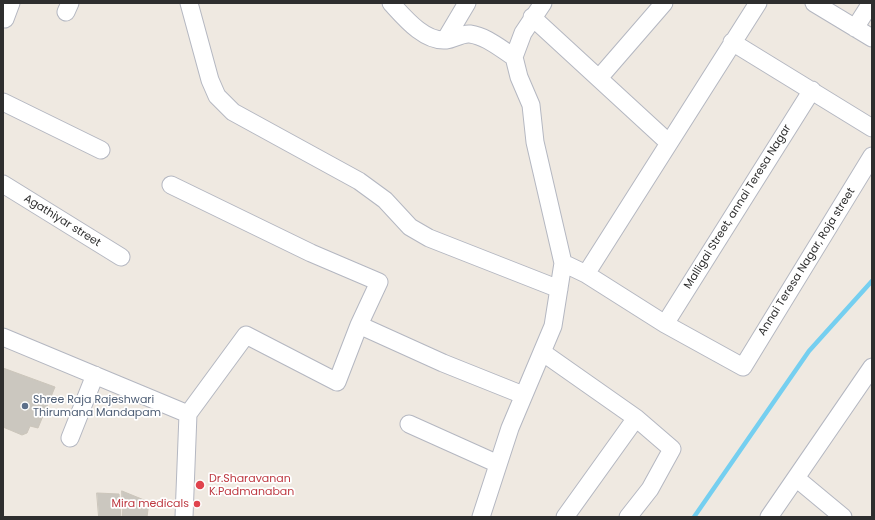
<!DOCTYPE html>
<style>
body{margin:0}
#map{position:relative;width:875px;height:520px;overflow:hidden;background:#efe9e1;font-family:Poppins,sans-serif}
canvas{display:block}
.frame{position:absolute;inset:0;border:4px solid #2e2e2e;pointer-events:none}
</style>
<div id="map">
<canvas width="875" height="520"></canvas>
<div class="frame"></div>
</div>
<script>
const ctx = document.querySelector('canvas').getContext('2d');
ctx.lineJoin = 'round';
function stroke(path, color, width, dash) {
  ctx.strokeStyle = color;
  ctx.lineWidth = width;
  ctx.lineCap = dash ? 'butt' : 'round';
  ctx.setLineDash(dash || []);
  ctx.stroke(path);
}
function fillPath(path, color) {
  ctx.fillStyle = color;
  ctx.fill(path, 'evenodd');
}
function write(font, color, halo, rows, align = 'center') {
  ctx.font = font + ' Poppins,sans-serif';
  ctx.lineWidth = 3.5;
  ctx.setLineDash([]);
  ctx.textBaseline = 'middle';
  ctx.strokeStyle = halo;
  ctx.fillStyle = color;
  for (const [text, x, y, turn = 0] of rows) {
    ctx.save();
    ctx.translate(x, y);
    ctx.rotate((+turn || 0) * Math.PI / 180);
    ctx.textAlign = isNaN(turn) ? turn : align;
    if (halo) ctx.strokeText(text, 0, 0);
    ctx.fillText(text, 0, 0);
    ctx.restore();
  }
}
stroke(new Path2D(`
 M694,517L809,351L872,281`), '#75cff0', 4.5);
const building = new Path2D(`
 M3,368L55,387L38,428L30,426L27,433L22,435L3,427Z
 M122,491L149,502L147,517H123Z
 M97,493L119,494L121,517H99Z`);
fillPath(building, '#cbc7bf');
stroke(building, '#cbc5ba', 1);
const minor = new Path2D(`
 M189,3L210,80L217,96L233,112L359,181L385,200L410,227L429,238L559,289
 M391,3C404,17 424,42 446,40C454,39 462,33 470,34C486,36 501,49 514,57
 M814,3L872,38
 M66,12L70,3
 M532,17L669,143
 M3,18L5,19L11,3
 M855,28L871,3
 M445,40L467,3
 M732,42L872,128
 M599,78L664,3
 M3,102L101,150
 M3,184L121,257
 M171,185L311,253L379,282L359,325L337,382L246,335L188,414L184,517
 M563,263L586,274L665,324L743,367L872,156
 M586,274L758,3
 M665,324L812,90
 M359,325L443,363L523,395
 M3,337L188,414
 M542,352L636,418L672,449L650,489L628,517
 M409,424L498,464
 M70,438L95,375
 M796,478L843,517
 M481,517L510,428L553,326L563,263L535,142L531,105L519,77L514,57L523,33L543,3
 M565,517L636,418
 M769,517L872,367`);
stroke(minor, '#b4b7c1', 19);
stroke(minor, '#fff', 17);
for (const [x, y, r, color] of [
 [25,406,4,"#5c6f8a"],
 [200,485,5,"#e0444e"],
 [197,504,4,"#e0444e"]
]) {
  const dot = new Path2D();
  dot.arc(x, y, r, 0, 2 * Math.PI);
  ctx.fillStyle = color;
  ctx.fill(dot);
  stroke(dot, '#fff', 1.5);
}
write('11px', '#2e2e2e', '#fff', [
 ["Malligai Street, annai Teresa Nagar",738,207,-58],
 ["Agathiyar street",62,221,32],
 ["Annai Teresa Nagar, Roja street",807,262,-58]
]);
write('11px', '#4e5e75', '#fff', [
 ["Shree Raja Rajeshwari",33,400],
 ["Thirumana Mandapam",33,413]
], 'left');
write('11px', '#be3a42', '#fff', [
 ["Dr.Sharavanan",209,479],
 ["K.Padmanaban",209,492],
 ["Mira medicals",189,504,"right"]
], 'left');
</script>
